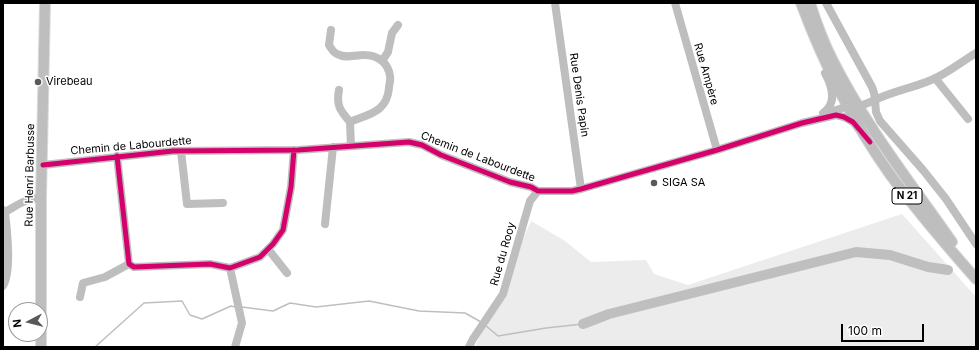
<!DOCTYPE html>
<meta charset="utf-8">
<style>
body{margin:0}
#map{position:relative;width:979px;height:350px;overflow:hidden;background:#fff;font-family:Inter,sans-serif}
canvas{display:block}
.frame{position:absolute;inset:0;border:4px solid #000;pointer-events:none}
.north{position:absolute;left:8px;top:302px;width:40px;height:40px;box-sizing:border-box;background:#fff;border:1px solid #999;border-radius:50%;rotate:263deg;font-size:11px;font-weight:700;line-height:16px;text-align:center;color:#000}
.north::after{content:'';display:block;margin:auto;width:14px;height:18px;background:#595959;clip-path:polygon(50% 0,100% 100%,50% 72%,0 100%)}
.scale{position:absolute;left:841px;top:324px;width:83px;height:18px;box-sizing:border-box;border:2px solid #000;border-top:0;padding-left:5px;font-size:12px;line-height:14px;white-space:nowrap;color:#000;-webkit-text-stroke:3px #fff;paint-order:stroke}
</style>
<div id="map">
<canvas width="979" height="350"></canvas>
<div class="frame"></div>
<div class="north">N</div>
<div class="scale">100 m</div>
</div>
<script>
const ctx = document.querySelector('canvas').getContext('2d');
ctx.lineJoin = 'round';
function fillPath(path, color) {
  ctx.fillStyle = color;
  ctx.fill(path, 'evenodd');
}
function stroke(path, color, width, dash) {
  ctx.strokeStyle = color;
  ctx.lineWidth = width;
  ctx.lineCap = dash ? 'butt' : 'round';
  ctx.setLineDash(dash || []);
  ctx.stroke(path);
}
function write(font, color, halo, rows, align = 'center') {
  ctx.font = font + ' Inter,sans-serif';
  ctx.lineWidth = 3;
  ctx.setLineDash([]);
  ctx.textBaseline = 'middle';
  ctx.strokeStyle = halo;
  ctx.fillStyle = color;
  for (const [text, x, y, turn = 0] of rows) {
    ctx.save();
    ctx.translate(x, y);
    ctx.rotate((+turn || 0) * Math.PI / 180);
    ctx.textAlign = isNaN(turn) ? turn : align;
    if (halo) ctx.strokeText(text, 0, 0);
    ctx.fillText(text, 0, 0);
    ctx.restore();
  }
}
fillPath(new Path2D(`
 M902,214L976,297V347H475L531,221L565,241L591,262L646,260L654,274L688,285Z`), '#ececec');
stroke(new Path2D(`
 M242,307L273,311L290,303L316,307L369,301L419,311L465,313L481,322
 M485,325L498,336L546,328L583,324
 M95,347L144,303L182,301L190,315L202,319L231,306L235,307`), '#bfbfbf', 1.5);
stroke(new Path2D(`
 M583,324L609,314L856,252L890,255L928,267L948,270`), '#bfbfbf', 10);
const major = new Path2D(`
 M801,3C823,62 852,121 889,173C916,210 946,245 976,279
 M810,3C816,22 823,41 832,59C865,125 910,182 952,242
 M41,347V198L45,3`);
stroke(major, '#dbdbdb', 12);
stroke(new Path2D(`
 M555,3L581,189
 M675,3L717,150
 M331,30L329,45C331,48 333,52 337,54C346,59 354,55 364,55C377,55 388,62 390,76C391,80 389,84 389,88C387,112 369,114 350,122L351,146
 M976,53C961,62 947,74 931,80C913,88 893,91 875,100L876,112L880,121L923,170L946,199L976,244
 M382,61L388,52L392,33L398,25
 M935,78L968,119
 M339,90C336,106 340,110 350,122
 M823,113C838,103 832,86 825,73
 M825,114L848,106L858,107L875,100L874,93L872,87L826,3
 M181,151L187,204L223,203
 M117,156L129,264L134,267L210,264L230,268L260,257L273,244L283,230L291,187L294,150
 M43,165L173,151L298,150L409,142L422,145L441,155L510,182L531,187L538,191H572L581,189L717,150L802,123L836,115L844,117L853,122L858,128
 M3,210L5,212C7,230 12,271 3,286
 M5,212C16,206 28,197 41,198
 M325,224L333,147
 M268,249L287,273
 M230,268L242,323L235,347
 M80,297L83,283L105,277L129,264
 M469,347L473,339L503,294L530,201L538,191`), '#bebebe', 8);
stroke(major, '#bebebe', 10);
stroke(new Path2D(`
 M117,156L129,264L134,267L210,264L230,268L260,257L273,244L283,230L291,187L294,150
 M43,165L173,151L298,150L409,142L422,145L441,155L510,182L531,187L538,191H572L581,189L717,150L802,123L836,115L844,117L853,122L870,142`), '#d6006c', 5);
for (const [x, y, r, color] of [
 [38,82,4,"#595959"],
 [654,183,4,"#595959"]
]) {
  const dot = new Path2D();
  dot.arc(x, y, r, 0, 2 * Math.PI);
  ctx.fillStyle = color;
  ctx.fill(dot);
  stroke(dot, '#fff', 1.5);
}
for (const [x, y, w] of [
 [907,196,30]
]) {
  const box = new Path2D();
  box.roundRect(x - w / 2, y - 8, w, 16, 3);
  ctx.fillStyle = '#fff';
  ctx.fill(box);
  stroke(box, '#000', 1);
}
write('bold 10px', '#000', null, [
 ["N 21",907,196]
]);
write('11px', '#000', '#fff', [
 ["Rue Ampère",706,74,74],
 ["Rue Denis Papin",579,95,82],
 ["Chemin de Labourdette",131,146,-5],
 ["Chemin de Labourdette",478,157,21],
 ["Rue Henri Barbusse",30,175,-89],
 ["Rue du Rooy",503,254,-74]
]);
write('11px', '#000', '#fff', [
 ["Virebeau",46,82],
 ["SIGA SA",662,183]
], 'left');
</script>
